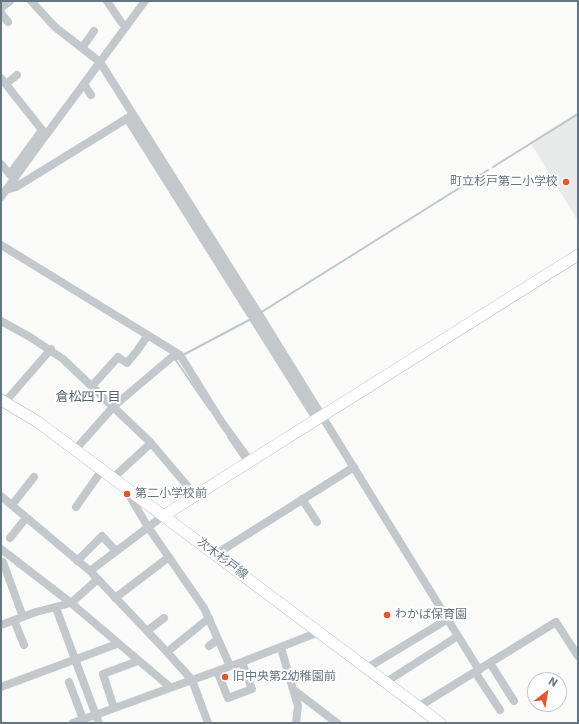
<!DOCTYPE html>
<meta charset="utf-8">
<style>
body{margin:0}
#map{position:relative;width:579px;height:724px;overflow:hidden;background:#fafaf8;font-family:Roboto,sans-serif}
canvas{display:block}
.frame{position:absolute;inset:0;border:2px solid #657683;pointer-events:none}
.north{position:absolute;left:527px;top:672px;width:40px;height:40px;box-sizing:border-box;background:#fff;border:1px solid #c1c8cd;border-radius:50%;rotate:31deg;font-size:11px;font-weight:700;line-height:16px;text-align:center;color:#657683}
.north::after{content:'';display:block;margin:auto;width:14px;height:18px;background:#e4572e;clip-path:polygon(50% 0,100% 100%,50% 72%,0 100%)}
</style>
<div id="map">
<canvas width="579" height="724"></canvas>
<div class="frame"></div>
<div class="north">N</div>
</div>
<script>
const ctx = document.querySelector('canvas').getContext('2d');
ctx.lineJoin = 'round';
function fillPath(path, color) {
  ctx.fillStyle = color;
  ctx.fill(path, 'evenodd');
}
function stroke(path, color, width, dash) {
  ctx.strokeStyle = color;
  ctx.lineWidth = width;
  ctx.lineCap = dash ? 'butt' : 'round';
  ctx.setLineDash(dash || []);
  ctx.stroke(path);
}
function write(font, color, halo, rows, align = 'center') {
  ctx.font = font + ' Roboto,"Noto Sans JP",sans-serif';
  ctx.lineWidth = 4;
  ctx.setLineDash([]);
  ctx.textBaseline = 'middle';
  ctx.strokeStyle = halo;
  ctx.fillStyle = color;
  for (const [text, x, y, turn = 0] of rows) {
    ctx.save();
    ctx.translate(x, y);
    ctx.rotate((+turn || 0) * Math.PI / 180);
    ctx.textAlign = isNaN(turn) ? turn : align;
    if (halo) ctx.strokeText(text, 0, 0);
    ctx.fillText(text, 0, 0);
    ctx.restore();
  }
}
fillPath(new Path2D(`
 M578,112V221L530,142Z`), '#e8e9e9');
stroke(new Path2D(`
 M493,167L578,114
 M260,313L488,170
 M183,355L251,319
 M175,359L210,410
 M228,437L243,459`), '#bbc7cb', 2);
const secondary = new Path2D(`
 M1,400L38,422L440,723
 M163,516L578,255`);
stroke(secondary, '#b3babf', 12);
stroke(new Path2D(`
 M31,1L55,27L100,62L145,1
 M107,1L121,22L126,27
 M1,8L10,1
 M1,13L8,22
 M82,48L94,31
 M1,78L46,135L1,197
 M6,84L17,75
 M84,84L91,95
 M127,118L251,315
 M46,135L100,62L257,311L479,670
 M1,164L12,177
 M10,174L42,130
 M6,190L16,187L131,116
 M1,245L180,355L221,421L250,461
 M254,320L317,420
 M1,321L30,337L63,359L151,443L195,495
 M92,386L118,357L127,363L137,351L148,335
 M5,402L51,349
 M75,450L114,406L172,357L180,355
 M113,478L151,443
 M126,490L148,527L204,608L230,666
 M1,496L90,571L167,652L192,680L208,723
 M302,499L317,522
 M12,505L34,477
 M76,507L102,470
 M10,538L26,518
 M1,549L71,603L170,687
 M216,554L354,467
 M77,561L102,536L116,551
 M3,562L23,617
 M90,571L163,516
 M115,598L169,557
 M56,608L98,721
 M14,620L24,645
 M1,625L36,612L71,603L98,579
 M147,631L164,618
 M209,646L218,639
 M281,648L298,706L296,723
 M167,652L209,618
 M490,663L514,701
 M367,668L448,619
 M217,671L228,698L252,689L242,662
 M475,672L500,710
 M69,682L83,719
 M386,682L458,636
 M1,687L117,644
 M295,691L337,723
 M418,707L556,622L578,656
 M114,708L103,674L138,661
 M73,723L242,662L319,632`), '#c3c8cc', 8);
stroke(secondary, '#fff', 11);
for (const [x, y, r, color] of [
 [566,182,4,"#e4572e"],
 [127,494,4,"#e4572e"],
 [387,615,4,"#e4572e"],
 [225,677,4,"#e4572e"]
]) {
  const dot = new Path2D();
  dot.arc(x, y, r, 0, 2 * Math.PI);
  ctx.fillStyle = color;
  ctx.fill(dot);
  stroke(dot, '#fff', 1.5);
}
write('12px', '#657683', '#fff', [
 ["町立杉戸第二小学校",558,182,"right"],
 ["第二小学校前",135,494],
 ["わかば保育園",395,615],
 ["旧中央第2幼稚園前",233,677]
], 'left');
write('12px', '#657683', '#fff', [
 ["次木杉戸線",222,559,37]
]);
write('13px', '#57646e', '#fff', [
 ["倉松四丁目",88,398]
]);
</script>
